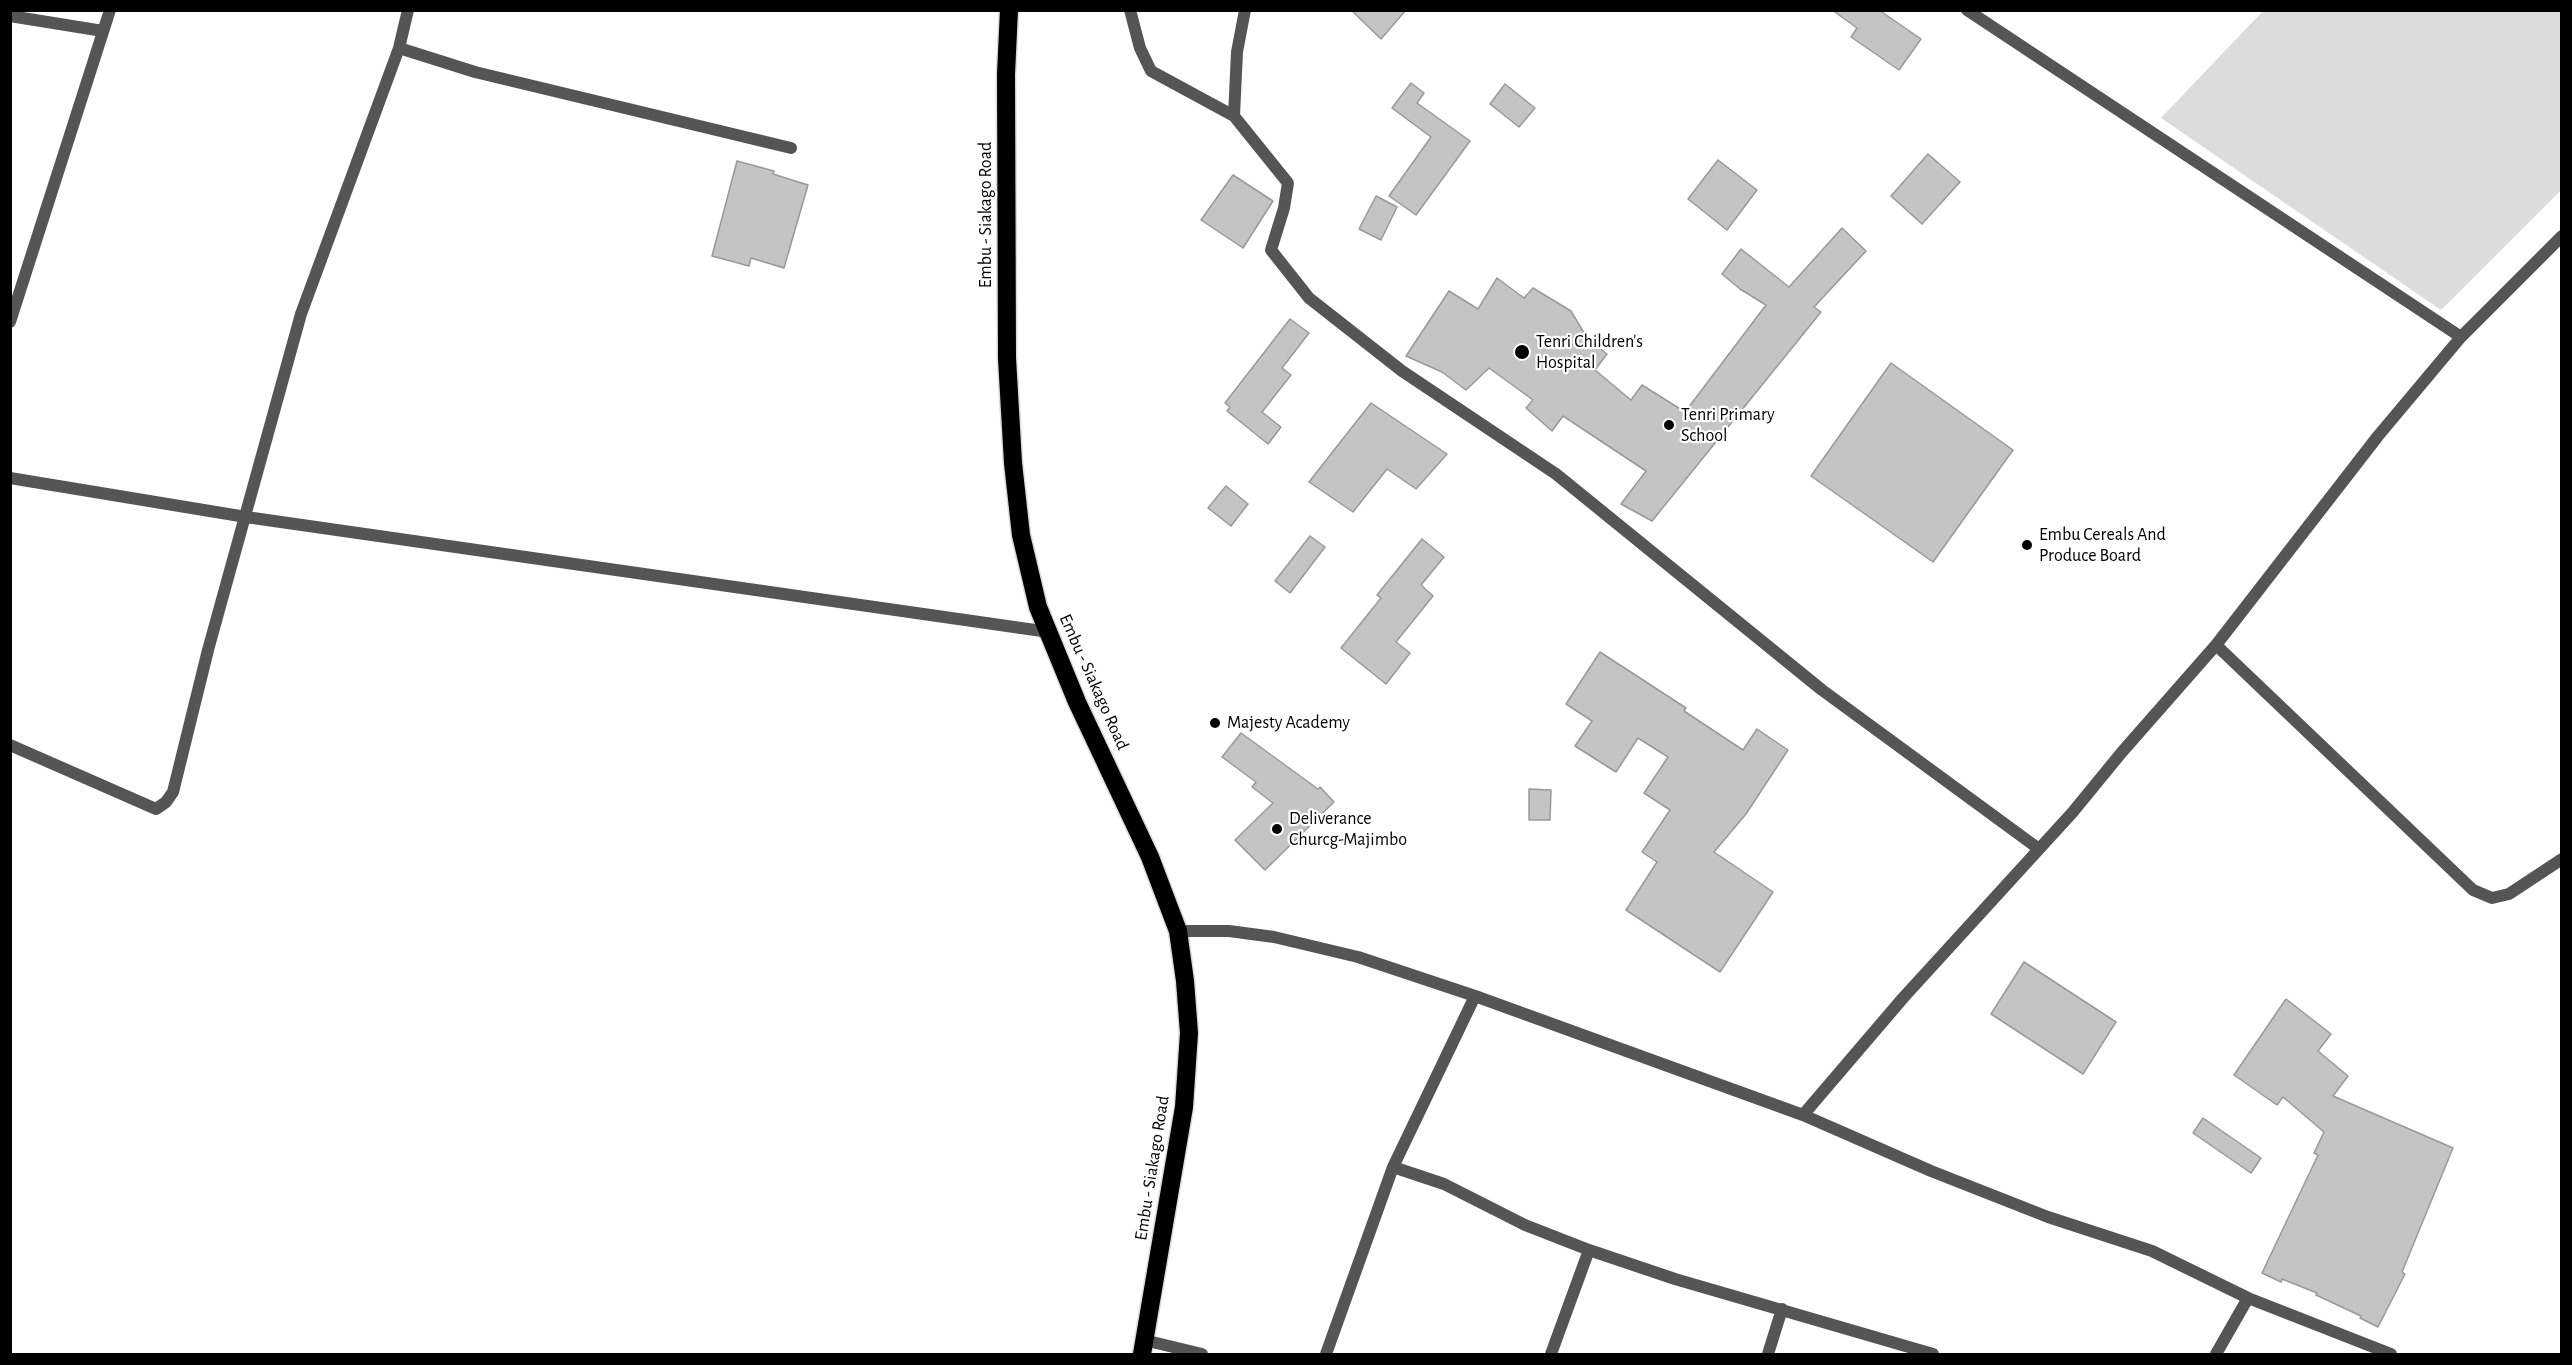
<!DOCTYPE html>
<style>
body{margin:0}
#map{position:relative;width:2572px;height:1365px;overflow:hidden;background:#fff;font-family:"Alegreya Sans",sans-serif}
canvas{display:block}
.frame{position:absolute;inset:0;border:12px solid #000;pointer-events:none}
</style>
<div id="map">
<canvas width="2572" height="1365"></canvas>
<div class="frame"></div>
</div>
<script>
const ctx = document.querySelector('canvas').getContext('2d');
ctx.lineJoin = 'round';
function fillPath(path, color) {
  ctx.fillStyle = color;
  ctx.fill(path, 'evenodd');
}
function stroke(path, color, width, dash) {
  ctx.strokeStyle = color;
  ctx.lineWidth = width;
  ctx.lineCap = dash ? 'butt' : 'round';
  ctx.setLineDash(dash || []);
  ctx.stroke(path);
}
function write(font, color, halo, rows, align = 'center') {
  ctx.font = font + ' "Alegreya Sans",sans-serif';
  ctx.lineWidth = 4.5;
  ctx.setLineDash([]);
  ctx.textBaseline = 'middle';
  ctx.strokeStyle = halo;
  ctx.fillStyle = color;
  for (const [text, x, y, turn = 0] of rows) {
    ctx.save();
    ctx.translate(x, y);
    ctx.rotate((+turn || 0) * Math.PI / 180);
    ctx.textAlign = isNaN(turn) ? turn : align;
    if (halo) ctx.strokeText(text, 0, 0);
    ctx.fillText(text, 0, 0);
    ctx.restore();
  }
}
fillPath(new Path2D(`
 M2263,11H2561V190L2441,310L2161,118Z`), '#dcdcdc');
const building = new Path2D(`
 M1351,10H1406L1381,39Z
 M1832,10H1879L1921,39L1899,70L1851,37L1857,28Z
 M1411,83L1424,93L1417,103L1470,141L1416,215L1389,196L1431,137L1392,108Z
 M1505,84L1535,108L1519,127L1490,104Z
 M1928,154L1960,182L1922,224L1891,196Z
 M1718,160L1757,190L1727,230L1688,199Z
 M737,161L774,171L773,174L808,185L784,268L751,258L749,266L712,256Z
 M1233,175L1273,201L1243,248L1201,220Z
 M1376,196L1397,207L1381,240L1359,229Z
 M1842,228L1866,251L1814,307L1821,312L1652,521L1621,504L1646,471L1563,416L1552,431L1526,408L1533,400L1489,368L1466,390L1442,372L1406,356L1449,291L1478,309L1497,278L1524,298L1533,288L1571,311L1587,338L1607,354L1595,370L1631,400L1642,385L1685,412L1766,305L1740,289L1722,274L1741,249L1789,287Z
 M1290,319L1309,333L1282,368L1291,375L1262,412L1281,427L1268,444L1227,411L1230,407L1225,403Z
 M1891,363L2013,450L1933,562L1811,476Z
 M1371,403L1447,454L1416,489L1387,469L1353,512L1309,482Z
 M1226,486L1248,504L1231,526L1208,508Z
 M1310,536L1325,547L1290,593L1275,581Z
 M1422,539L1444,557L1421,585L1433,596L1396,642L1410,653L1386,684L1341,648L1381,598L1377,595Z
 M1600,652L1686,708L1684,711L1743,750L1757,729L1788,750L1746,814L1714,852L1773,892L1720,972L1626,910L1657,862L1642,852L1670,810L1644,793L1668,757L1638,738L1616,772L1575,746L1592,721L1566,704Z
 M1241,733L1318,789L1320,787L1334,802L1265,870L1235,840L1273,803L1252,787L1256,782L1222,757Z
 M1529,789L1551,790L1550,820H1529Z
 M2024,962L2116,1022L2083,1074L1991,1014Z
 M2286,999L2331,1034L2318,1051L2348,1076L2333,1096L2453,1148L2402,1272L2405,1274L2378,1327L2360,1318L2361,1316L2316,1295L2317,1293L2282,1279L2281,1282L2262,1273L2318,1155L2314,1153L2324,1132L2283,1097L2277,1105L2234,1075Z
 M2203,1118L2261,1158L2251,1173L2193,1133Z`);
fillPath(building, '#c4c4c4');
stroke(building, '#999', 1.5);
const highway = new Path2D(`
 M1009,10L1006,74L1007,358L1013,463L1021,535L1038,607L1077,702L1150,857L1178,931L1185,981L1189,1033L1184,1107L1142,1354`);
stroke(highway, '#dbdbdb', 21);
stroke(new Path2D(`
 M1130,10L1140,48L1151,71L1234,116
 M1245,10L1237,52L1234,116L1288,183L1284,208L1271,250L1309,298L1402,371L1556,474L1822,690L2039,849
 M1967,10L2461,337
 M10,16L103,31
 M399,48L475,72L791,148
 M10,322L110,10
 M10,478L246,517L1049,632
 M2216,645L2473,890L2492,898L2509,894L2562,859
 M10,745L156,809L166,802L173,792L208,650L301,314L399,48L408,10
 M1178,931H1229L1274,937L1358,957L1475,996L1803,1115L1931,1171L2048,1217L2152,1251L2248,1298L2391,1354
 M1803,1115L1903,998L2072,813L2122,752L2216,645L2378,436L2461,337L2562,236
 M1393,1167L1444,1184L1525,1225L1589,1250L1675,1279L1933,1354
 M1144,1340L1202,1354
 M1326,1354L1393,1167L1475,996
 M1551,1354L1589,1250
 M1768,1354L1782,1309
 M2216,1354L2248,1298`), '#555', 12);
stroke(highway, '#000', 18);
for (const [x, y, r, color] of [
 [1522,352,8,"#000"],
 [1669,425,6,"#000"],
 [2027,545,6,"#000"],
 [1215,723,6,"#000"],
 [1277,829,6,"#000"]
]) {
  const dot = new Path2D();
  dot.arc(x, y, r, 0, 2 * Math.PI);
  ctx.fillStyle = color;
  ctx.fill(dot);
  stroke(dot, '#fff', 2);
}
write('18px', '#000', '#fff', [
 ["Embu - Siakago Road",986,215,-90],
 ["Embu - Siakago Road",1094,682,66],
 ["Embu - Siakago Road",1152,1168,-81]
]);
write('18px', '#000', '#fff', [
 ["Tenri Children's",1536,342],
 ["Hospital",1536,363],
 ["Tenri Primary",1681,415],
 ["School",1681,436],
 ["Embu Cereals And",2039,535],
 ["Produce Board",2039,556],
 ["Majesty Academy",1227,723],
 ["Deliverance",1289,819],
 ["Churcg-Majimbo",1289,840]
], 'left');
</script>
